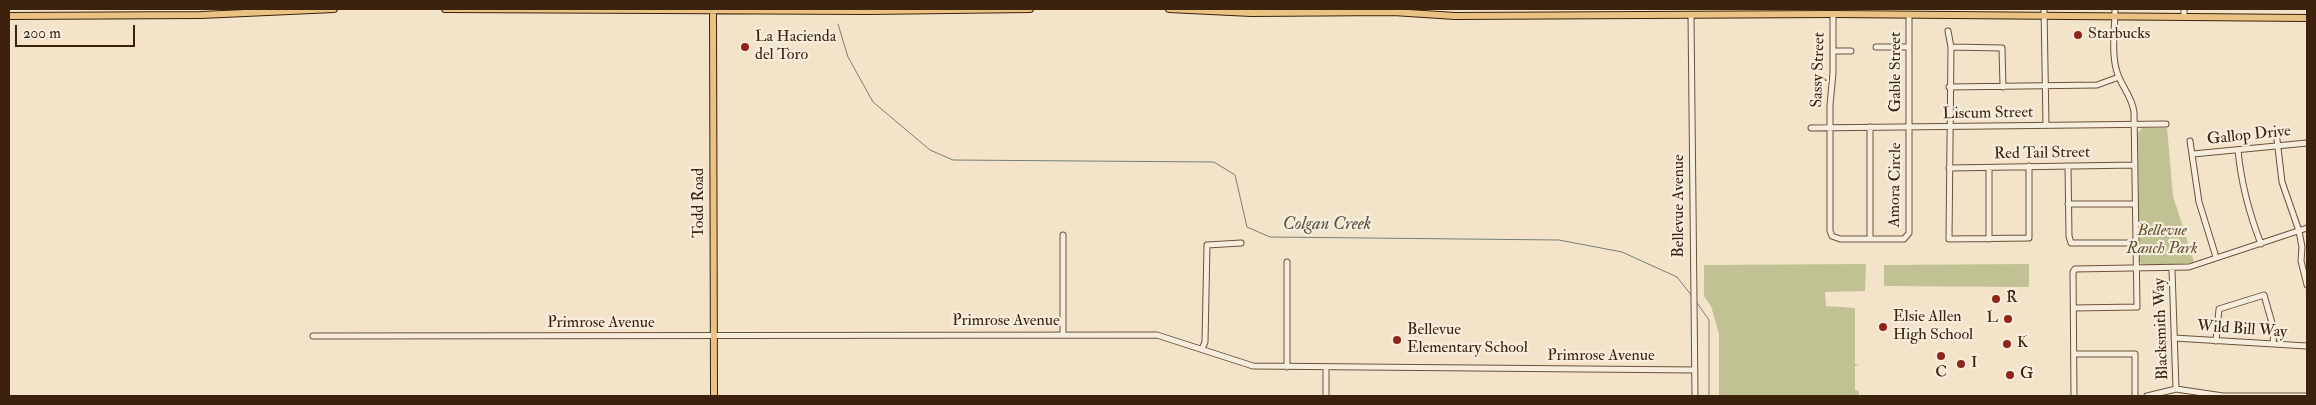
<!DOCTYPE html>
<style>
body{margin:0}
#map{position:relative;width:2316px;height:405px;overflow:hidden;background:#f3e4c9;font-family:"IM FELL Double Pica",serif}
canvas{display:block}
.frame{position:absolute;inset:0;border:10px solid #3c210c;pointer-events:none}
.scale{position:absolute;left:15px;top:25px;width:120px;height:22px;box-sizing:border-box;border:2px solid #3c210c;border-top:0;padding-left:6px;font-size:15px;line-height:18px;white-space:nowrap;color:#3c210c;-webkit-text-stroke:4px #f7eddc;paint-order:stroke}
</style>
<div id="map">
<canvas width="2316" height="405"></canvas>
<div class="frame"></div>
<div class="scale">200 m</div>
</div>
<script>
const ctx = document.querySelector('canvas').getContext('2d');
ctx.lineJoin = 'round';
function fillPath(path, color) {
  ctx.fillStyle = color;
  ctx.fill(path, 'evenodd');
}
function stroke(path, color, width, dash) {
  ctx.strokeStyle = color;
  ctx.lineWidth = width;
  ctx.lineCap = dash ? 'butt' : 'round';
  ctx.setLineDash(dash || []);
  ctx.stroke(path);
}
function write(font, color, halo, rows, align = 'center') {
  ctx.font = font + ' "IM FELL Double Pica",serif';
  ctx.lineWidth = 4.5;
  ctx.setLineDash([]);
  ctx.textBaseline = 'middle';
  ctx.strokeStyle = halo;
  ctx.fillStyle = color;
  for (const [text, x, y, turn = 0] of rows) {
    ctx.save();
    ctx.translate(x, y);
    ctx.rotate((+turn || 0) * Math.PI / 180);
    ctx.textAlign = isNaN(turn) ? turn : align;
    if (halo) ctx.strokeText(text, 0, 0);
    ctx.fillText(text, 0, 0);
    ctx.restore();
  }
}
fillPath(new Path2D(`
 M2142,128H2167L2173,196L2194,262C2182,265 2148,270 2139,262L2138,133Z
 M1866,264L1865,291L1825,292L1826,306L1855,308V364L1859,365L1855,366V390L1859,391V396H1719V334L1711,306L1704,296V265Z
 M2029,264V287L1884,286V265Z`), '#c0c293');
stroke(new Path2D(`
 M838,24L848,57L873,102L930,150L953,160L1214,162L1235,175L1247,227L1270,237L1559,240L1622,252L1677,277L1692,296
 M1697,303L1709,320V396`), '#767f75', 1);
const minor = new Path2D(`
 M2044,9L2046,125
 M2184,9V15
 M1833,14V73L1830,105V231L1832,236L1840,239H1904L1909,233V16
 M1691,15L1695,396
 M1948,31L1951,47
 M1876,47H1909
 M1951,47L1949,239L2029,238V166
 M1951,47L2002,48L2003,87
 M1833,51H1851
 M1949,87L2097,85L2119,77
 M1870,127V239
 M1811,128L2166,124
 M2276,131L2282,182L2299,231L2302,247L2301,261L2307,285
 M2190,141L2199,202L2216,257
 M2238,150C2241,183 2249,213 2261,244
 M2193,154L2307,143
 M2068,166L2069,236L2071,243H2136
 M1949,168L2135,165
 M2068,204H2135
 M1989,239V168
 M2172,269L2176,389
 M2074,308L2137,307L2134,112C2132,96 2121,86 2117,72C2111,53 2115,29 2115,9
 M1063,335V235
 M313,336L1157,335L1253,366L1695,370
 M2174,338L2307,346
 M2216,341L2219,309L2264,295L2274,330L2273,344
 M1202,349L1205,342L1207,245L1241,243
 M2074,354H2135V396
 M1287,367V262
 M1326,396V367
 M2074,396L2073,272L2075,269L2189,267L2307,228
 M2147,396L2176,389L2223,396H2307`);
const major = new Path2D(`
 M445,9L869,11L1030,9
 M713,9L714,396
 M1169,9L1251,13L1393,12L1455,16L1833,14L2307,18
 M9,16L201,15L334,9`);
stroke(minor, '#6a523b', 7);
stroke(major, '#3c210c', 8);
stroke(minor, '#f7eddc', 5);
stroke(major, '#eac284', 6);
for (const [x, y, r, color] of [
 [2078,35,5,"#8f2418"],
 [745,47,5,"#8f2418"],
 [1996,299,5,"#8f2418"],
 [2008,319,5,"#8f2418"],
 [1883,327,5,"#8f2418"],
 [1397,340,5,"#8f2418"],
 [2007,344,5,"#8f2418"],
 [1941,356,5,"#8f2418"],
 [1961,364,5,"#8f2418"],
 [2010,375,5,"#8f2418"]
]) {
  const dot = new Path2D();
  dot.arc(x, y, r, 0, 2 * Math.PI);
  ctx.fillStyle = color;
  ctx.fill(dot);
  stroke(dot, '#f7eddc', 2);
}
write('16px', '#3c210c', '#f7eddc', [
 ["Starbucks",2088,35],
 ["La Hacienda",755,38],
 ["del Toro",755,56],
 ["R",2006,299],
 ["Elsie Allen",1893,318],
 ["High School",1893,336],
 ["L",1998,319,"right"],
 ["Bellevue",1407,331],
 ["Elementary School",1407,349],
 ["K",2017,344],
 ["I",1971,364],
 ["C",1941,374,"center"],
 ["G",2020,375]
], 'left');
write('16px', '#3c210c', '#f7eddc', [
 ["Sassy Street",1819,70,-88],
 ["Gable Street",1897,72,-90],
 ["Liscum Street",1988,114,-1],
 ["Gallop Drive",2249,136,-6],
 ["Red Tail Street",2042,154,-1],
 ["Amora Circle",1896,185,-89],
 ["Todd Road",700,203,-90],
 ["Bellevue Avenue",1680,206,-90],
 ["Primrose Avenue",1006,322],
 ["Primrose Avenue",601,324],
 ["Blacksmith Way",2162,329,-92],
 ["Wild Bill Way",2242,330,4],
 ["Primrose Avenue",1601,357]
]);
write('italic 16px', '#645134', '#f7eddc', [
 ["Bellevue",2162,232],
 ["Ranch Park",2162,250]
]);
write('italic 18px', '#595041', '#f7eddc', [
 ["Colgan Creek",1327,225]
]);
</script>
